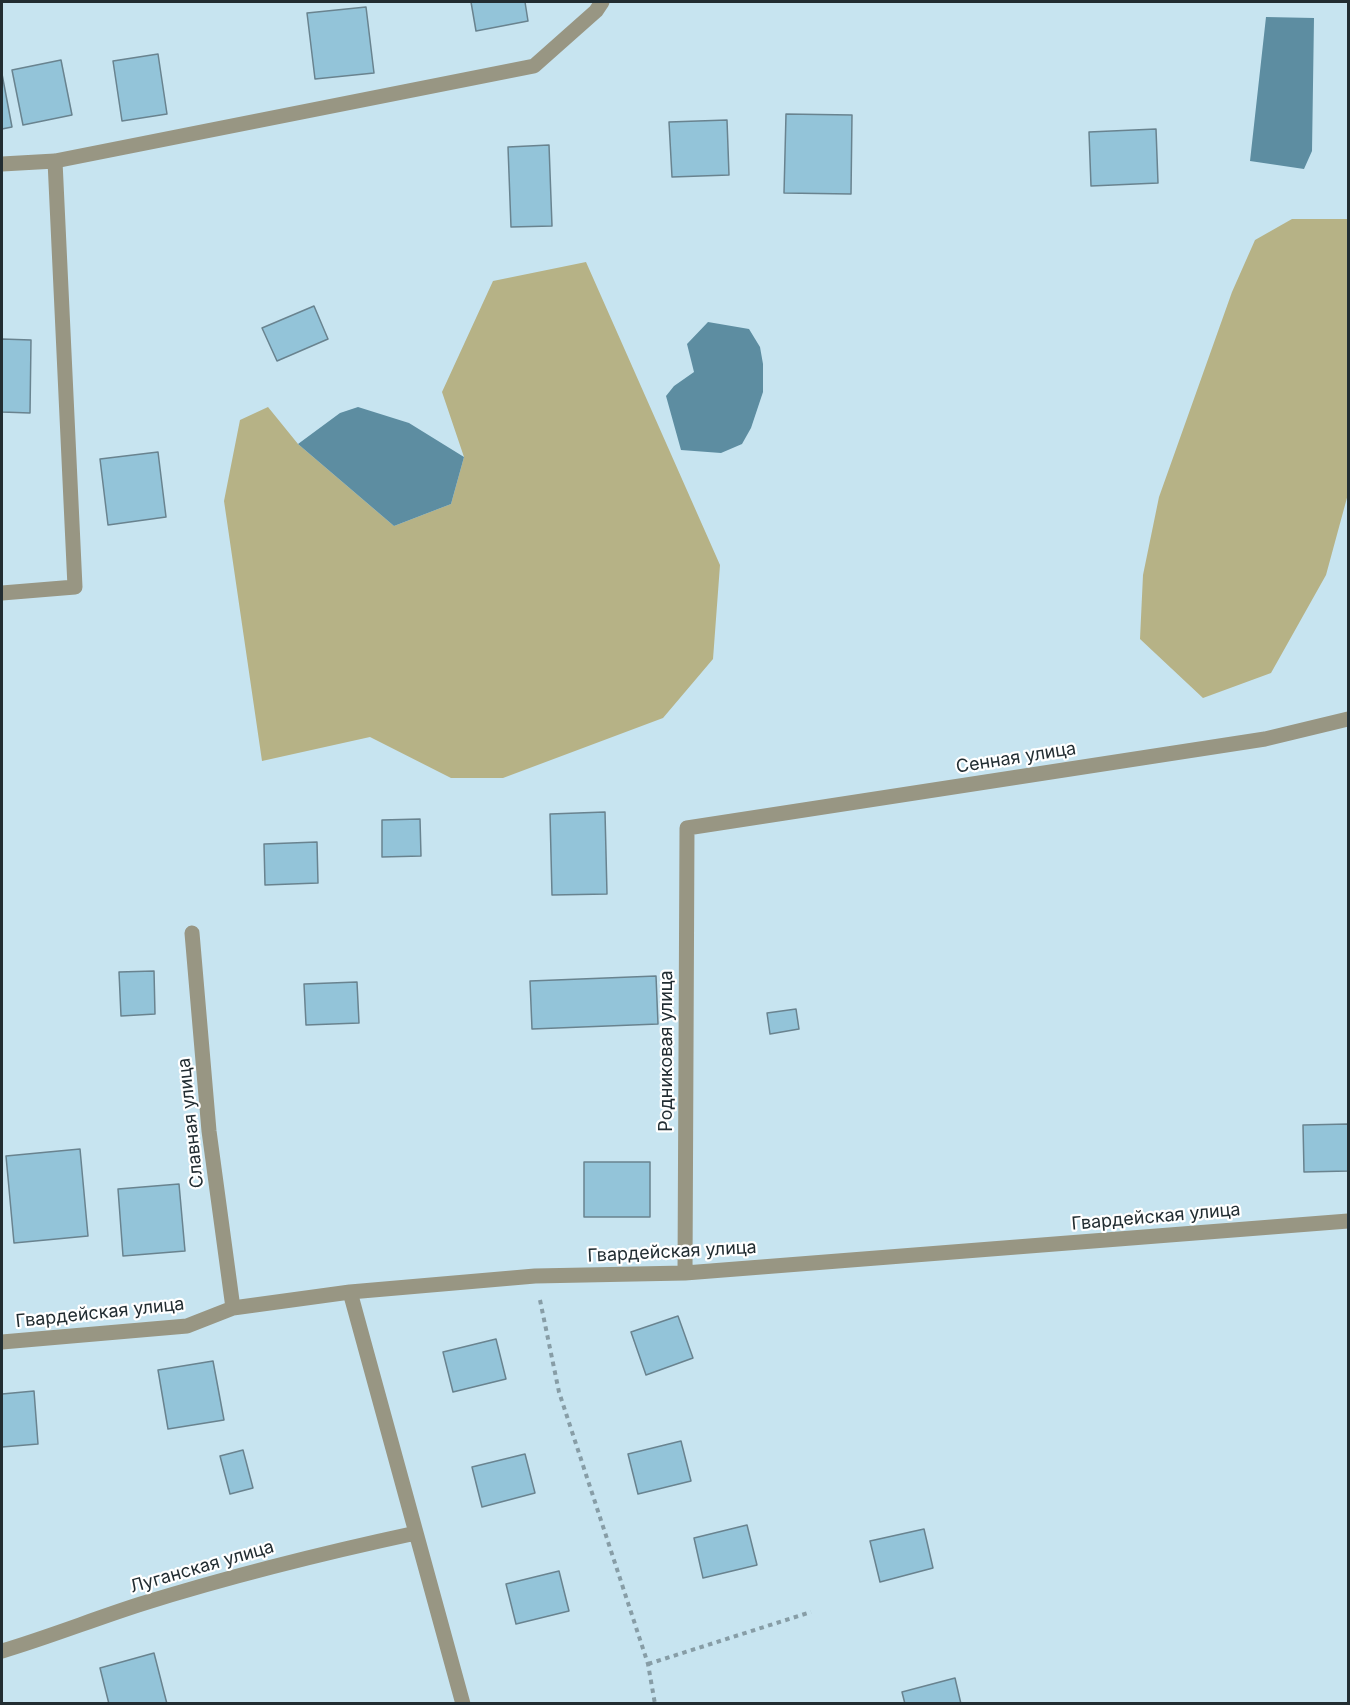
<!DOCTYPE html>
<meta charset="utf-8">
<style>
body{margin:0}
#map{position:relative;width:1350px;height:1705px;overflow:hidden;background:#c7e4f0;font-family:Inter,sans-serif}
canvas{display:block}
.frame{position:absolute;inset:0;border:3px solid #222d32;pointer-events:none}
</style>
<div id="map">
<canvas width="1350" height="1705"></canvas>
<div class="frame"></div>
</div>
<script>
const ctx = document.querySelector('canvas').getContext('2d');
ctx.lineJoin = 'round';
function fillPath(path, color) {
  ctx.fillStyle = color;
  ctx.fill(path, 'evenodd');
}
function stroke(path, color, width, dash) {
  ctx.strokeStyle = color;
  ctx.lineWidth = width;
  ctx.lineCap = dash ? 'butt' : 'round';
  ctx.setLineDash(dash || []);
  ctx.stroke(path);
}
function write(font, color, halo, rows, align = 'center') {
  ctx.font = font + ' Inter,sans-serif';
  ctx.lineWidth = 4.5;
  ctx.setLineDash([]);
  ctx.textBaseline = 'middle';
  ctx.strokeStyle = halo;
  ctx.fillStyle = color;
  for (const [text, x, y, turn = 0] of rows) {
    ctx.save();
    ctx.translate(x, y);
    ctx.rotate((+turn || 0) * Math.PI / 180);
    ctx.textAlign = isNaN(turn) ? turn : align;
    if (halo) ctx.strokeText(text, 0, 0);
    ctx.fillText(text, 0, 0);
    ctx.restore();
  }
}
fillPath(new Path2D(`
 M1292,219H1348V494L1326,575L1271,673L1203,698L1140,639L1143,575L1159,497L1232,292L1255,240Z
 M586,262L720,565L713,659L663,718L503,778H451L370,737L262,761L224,501L240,420L268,407L298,444L394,526L451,504L464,457L442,392L493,281Z`), '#b6b286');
fillPath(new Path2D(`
 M1266,17L1314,18L1312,151L1304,169L1250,161Z
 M708,322L749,329L760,347L763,364V392L751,428L742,444L721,453L681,450L666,396L674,386L694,372L687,344Z
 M358,407L409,423L464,457L451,504L394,526L298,444L340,413Z`), '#5d8da1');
const building = new Path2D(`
 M471,2H525L528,21L476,31Z
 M366,7L374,73L315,79L307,13Z
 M158,54L167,114L122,121L113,61Z
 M61,60L72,115L23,125L12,70Z
 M2,74L12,127L2,129Z
 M786,114L852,115L851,194L784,193Z
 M727,120L729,175L672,177L669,122Z
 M1156,129L1158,183L1091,186L1089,132Z
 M549,145L552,226L511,227L508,147Z
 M314,306L328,339L277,361L262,328Z
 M2,339L31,340L30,413L2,412Z
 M158,452L166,517L108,525L100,459Z
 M605,812L607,894L552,895L550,814Z
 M420,819L421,856L382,857V820Z
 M317,842L318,883L265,885L264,844Z
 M154,971L155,1014L121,1016L119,972Z
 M656,976L658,1024L532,1029L530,981Z
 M357,982L359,1023L306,1025L304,984Z
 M796,1009L799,1029L770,1034L767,1013Z
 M1348,1124V1171L1304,1172L1303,1125Z
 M80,1149L88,1236L14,1243L6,1156Z
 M584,1162H650V1217H584Z
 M179,1184L185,1251L123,1256L118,1189Z
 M678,1316L693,1358L646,1375L631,1332Z
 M496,1339L506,1379L453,1392L443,1352Z
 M213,1361L224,1420L168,1429L158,1370Z
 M34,1391L38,1444L2,1447V1394Z
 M681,1441L691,1481L638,1494L628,1454Z
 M243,1450L253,1488L230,1494L220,1456Z
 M525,1454L535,1493L482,1507L472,1467Z
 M747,1525L757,1565L703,1578L694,1538Z
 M924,1529L933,1568L880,1582L870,1541Z
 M559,1571L569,1611L516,1624L506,1584Z
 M154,1653L167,1704H109L100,1668Z
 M955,1678L961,1704H905L902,1692Z`);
fillPath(building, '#93c4d9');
stroke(building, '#69838f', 1.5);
stroke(new Path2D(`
 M540,1300L559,1392L648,1664L655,1704
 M648,1664L811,1612`), '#879da6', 4, [4.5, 4.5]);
stroke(new Path2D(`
 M2,164L55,161L534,66L596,11L602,2
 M2,593L75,587L55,161
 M192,933L209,1131L233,1308
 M685,1273L687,828L1265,739L1348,719
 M350,1292L463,1704
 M2,1342L187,1326L233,1308L350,1292L535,1276L685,1273L1348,1221
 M2,1651C49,1637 94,1619 141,1604C231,1576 323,1553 416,1533`), '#989683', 15);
write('18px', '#222d32', '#fff', [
 ["Сенная улица",1016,758,-9],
 ["Родниковая улица",667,1051,-90],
 ["Славная улица",191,1123,-96],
 ["Гвардейская улица",1156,1217,-5],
 ["Гвардейская улица",672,1252,-3],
 ["Гвардейская улица",100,1313,-6],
 ["Луганская улица",202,1567,-16]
]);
</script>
